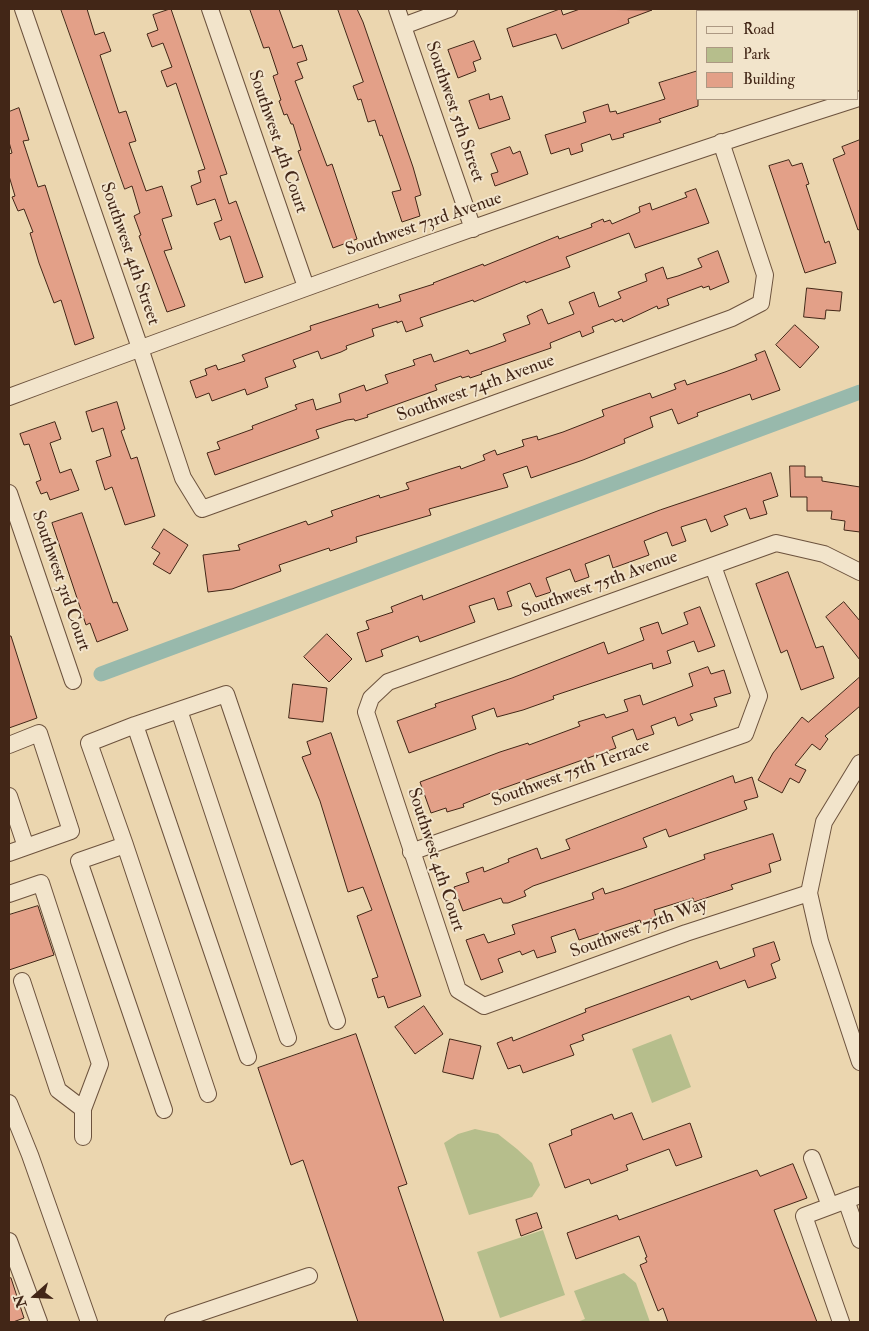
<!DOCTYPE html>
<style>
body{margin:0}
#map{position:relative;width:869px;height:1331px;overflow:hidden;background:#ebd6af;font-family:"IM FELL Double Pica",serif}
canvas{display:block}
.frame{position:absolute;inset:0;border:10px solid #422617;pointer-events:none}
.legend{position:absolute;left:696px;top:10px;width:162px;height:90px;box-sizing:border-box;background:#f2e4cb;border:1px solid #ac9883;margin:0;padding:6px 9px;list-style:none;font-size:15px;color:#422617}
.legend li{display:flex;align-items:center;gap:10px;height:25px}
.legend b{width:25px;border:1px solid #ac9883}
.north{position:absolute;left:10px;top:1271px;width:50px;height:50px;-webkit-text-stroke:4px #f2e4cb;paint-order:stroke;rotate:251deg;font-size:14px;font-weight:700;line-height:20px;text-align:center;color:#422617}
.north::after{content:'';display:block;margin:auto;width:18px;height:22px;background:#422617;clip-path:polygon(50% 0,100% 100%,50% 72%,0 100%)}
</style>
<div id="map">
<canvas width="869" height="1331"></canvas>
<div class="frame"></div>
<ul class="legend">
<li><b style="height:6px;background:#f2e4cb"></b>Road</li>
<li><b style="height:14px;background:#b6be8c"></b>Park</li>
<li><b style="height:14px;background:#e3a088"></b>Building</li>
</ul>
<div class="north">N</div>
</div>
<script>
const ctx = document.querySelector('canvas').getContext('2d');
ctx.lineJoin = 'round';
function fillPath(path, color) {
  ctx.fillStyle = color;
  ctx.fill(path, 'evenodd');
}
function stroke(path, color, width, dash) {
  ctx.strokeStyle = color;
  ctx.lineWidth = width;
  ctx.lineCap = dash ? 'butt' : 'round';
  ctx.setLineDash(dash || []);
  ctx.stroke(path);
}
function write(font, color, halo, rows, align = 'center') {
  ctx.font = font + ' "IM FELL Double Pica",serif';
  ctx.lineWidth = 4;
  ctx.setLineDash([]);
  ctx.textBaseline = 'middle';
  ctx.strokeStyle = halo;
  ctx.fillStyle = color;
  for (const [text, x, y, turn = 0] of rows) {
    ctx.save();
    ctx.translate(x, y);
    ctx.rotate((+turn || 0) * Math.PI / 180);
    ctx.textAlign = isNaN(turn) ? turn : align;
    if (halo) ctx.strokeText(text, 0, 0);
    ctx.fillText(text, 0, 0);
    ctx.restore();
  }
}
fillPath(new Path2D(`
 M671,1034L691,1087L652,1103L632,1049Z
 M475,1129L498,1134L517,1149L532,1163L540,1185L532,1197L469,1215L444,1143L458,1134Z
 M543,1230L565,1295L500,1318L477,1252Z
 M624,1273L636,1283L650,1322H577L585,1319L574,1291Z`), '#b6be8c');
stroke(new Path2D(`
 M101,674L860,392`), '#98b9ac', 15);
const building = new Path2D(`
 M61,9H87L95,35L104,32L111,51L100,55L119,113L126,111L136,141L129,143L146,191L162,186L172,216L162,219L172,249L164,251L185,306L167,312L139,236L141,235L134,216L140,213L132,186L125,189Z
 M171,9L227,174L220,176L229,204L236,201L263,277L245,283L230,236L220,240L214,223L222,220L215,199L197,205L191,186L201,182L198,171L205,169L176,83L167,87L161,71L172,67L163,43L152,47L147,34L158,30L153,15Z
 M250,9H279L293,48L302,45L307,60L297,63L303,78L295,81L327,166L332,164L357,239L333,248L298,151L301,150L293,124H291L287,114L284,115L279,101L281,100L273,76L278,74L269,47L264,48Z
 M338,9H357L363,22L413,167L421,195L415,197L420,216L402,222L392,192L401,190L382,135L380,136L375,120L368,122L361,99L358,100L353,86L363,82Z
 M561,9L563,15L580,9L652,10L628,19L629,23L562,49L556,34L513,47L507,29Z
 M474,41L481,59L473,62L476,71L458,78L448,50Z
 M698,71V106L659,119L661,122L623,134L624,137L612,140L610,134L581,144L583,151L571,155L569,148L551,154L545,135L586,122L583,112L608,104L610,112L616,111L617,114L665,99L659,83Z
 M489,94L490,100L502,96L510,119L479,129L469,101Z
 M19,108L29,140L23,141L38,187L45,185L94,338L75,345L61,300L54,303L39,263L30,233L33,232L24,209L18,211L12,197L15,196L9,176V154L12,153L9,142V112Z
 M860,140V229L858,230L833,159L845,154L842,147Z
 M510,147L513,154L520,151L528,174L495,186L491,174L498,172L491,154Z
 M789,160L792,166L802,163L809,184L806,185L825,243L829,241L836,263L805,273L769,166Z
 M696,189L709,223L635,248L629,233L566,257L570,267L526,283L525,281L474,302L473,300L420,318L423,326L406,332L402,321L397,323V321L372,329L374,336L346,346L347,349L341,352L321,359L318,351L293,360L296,367L265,378L268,387L247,395L245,389L212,401L209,393L196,398L190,381L207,375L205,369L216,365L218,370L245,361L242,355L311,330L310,326L378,304L379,308L401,301L399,295L434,284L433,283L483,264L484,266L558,236L559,239L592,227L591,224L603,219L604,222L610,220L612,224L640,212L639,207L650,203L652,210L687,197L685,193Z
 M718,251L729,282L710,290L709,286L703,288L702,286L667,299L669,305L658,309L657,306L623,322L622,319L615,322L613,319L592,327L594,332L582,337L580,331L550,343L551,348L481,372L482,374L470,378L469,376L462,378L461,376L435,385L437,390L367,415L368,417L355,421L354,419L347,420L316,430L319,438L215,475L207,453L220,449L217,442L253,429L252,426L297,409L295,405L313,399L316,410L341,402L339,394L364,385L366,391L388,383L385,375L415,365L413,360L431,354L434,362L468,350L470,354L493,346L506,341L503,334L530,324L527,316L542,309L548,324L574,314L569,302L594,292L599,307L621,298L618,292L647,281L645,274L663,267L667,279L678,276L702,267L698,259Z
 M807,288L842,292L840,311L826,310L825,319L804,317Z
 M795,325L819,347L800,368L776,345Z
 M765,351L780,390L752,400L750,394L697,413L698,416L678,424L672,409L650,417L653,427L624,439L625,443L583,460L531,478L527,466L503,474L508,487L429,509L431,515L356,537L357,542L330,551L329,548L279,565L281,571L232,589L208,592L203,555L240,550L238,545L306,521L308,525L333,516L331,511L379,495L380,498L409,489L406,483L460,466L461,469L485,460L483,455L495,450L497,455L524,446L522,440L537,436L538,440L563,432L604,416L602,410L650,393L652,398L676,389L674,384L685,380L687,385L725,372L757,360L755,355Z
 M117,402L125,429L121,431L131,459L137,457L155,516L125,525L112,487L105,490L96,461L111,456L103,428L92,432L86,412Z
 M55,422L61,439L50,443L60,473L71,469L79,490L50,500L47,492L41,494L36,482L41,480L29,444L24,445L20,434Z
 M790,466H805V477H822V481L860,487V532L844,530L845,521L831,519L832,511H807V497H791Z
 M771,473L778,496L763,501L767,514L750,519L746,508L724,516L728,525L711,532L706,519L681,527L686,541L672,546L667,532L644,541L649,555L613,568L609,555L585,564L589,577L575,582L570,569L546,578L551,592L536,597L530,583L507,592L512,606L498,610L494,598L469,606L475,622L420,642L418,636L381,650L383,656L366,662L357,633L369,629L366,621L393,612L391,607L422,595L423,600L660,510Z
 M82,513L113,603L117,602L128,630L97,642L90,623L86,625L52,523Z
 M164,529L188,545L170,574L153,564L160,553L152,548Z
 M788,572L816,648L823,646L834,678L801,690L787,650L781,653L756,584Z
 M844,602L860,621V660L826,617Z
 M700,607L715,646L698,652L694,641L667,651L671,663L653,669L652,663L553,696L554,699L523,710L497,717L494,708L472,716L476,729L409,753L397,721L436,707L435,704L512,678L604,642L608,654L644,640L640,628L658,622L662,634L688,624L684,613Z
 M327,634L352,659L329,682L304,657Z
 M9,636H11L37,718L9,728Z
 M708,667L711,674L724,670L731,693L714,698L717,706L690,714L693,720L678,726L675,717L651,726L654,734L637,740L633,729L612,737L616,748L501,789L463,804L464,807L447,812L446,808L431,813L420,782L500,752L528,743L529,745L580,726L578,722L604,714L606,718L628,711L624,700L640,695L643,705L693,686L689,674Z
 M860,677V706L825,736L828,739L820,750L812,744L795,765L806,770L799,783L790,778L782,793L758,780L773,753L802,717L808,722Z
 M293,684L327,688L323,722L289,718Z
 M331,733L421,996L388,1008L384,996L378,998L372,979L378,977L357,916L372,910L363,887L348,892L320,801L302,757L311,754L307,742Z
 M733,776L735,783L752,777L758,797L744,801L747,809L669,837L666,829L643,838L647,847L533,886L524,891L526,896L508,903H503L501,898L463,911L454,887L469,882L466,873L483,867L484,872L509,862L508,859L537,848L541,859L570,849L566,840Z
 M773,834L781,860L769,864L771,872L731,885L733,889L694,902L693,898L654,910L656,917L641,923L640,920L579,940L575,929L551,937L556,952L537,958L534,950L522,955L520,951L498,959L503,972L481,980L466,940L484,934L488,943L515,934L512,925L594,899L592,893L603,888L605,894L621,889L705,859L704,855Z
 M38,906L54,955L9,970V915Z
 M774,942L780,960L771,964L776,978L748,988L745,980L691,1000L689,996L582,1035L584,1040L570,1045L574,1055L523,1073L520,1065L508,1069L497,1043L512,1037L513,1041L586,1012L585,1009L717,961L720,969L755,956L753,949Z
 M424,1006L443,1034L415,1054L395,1027Z
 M356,1034L407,1184L398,1187L444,1322H358L303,1160L291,1165L258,1068Z
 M450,1039L481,1046L473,1079L443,1072Z
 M632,1113L643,1140L690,1123L702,1157L676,1166L669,1149L626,1165L628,1170L591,1184L589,1179L565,1188L549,1144L572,1135L571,1130L612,1114L614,1119Z
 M793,1164L807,1198L774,1210L817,1322H668L663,1308L658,1311L640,1265L647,1262L645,1258L647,1257L639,1236L576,1259L567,1233L617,1215L619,1220L757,1170L760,1176Z
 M537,1213L542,1228L521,1236L516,1220Z
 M11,1278L24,1318L13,1322H9V1279Z`);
fillPath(building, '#e3a088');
stroke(building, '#422617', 1);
const minor = new Path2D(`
 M23,9L140,348L183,478L202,509L732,318L761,303L765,275L721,142
 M210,9L306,287
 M397,9L473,229
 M403,26L449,9
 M9,397C289,293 571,190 856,99
 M9,493L73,681
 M179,710L226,694L337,1021
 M135,725L179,710L288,1038
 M9,745L39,733L71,831L9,853
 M860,763L824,822L809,893L820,941L860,1062
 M9,796L26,847
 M125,845L208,1094
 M411,852L745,734L759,696L713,566
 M809,893L686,933L484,1006L458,990L366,712L371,698L388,682L776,543L824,554L860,572
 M9,894L41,883L100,1064L83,1109V1137
 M22,981L58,1090L83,1109
 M9,1103L30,1155L89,1322
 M164,1110L79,861L125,845L89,743L135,725L248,1057
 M812,1158L830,1206
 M846,1200L860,1240
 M9,1241L39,1322
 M173,1322L309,1276
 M841,1322L804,1216L860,1195`);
stroke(minor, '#6c523d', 18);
stroke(minor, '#f2e4cb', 16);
write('18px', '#422617', '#f2e4cb', [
 ["Southwest 5th Street",454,112,71],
 ["Southwest 4th Court",277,142,71],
 ["Southwest 73rd Avenue",424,225,-19],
 ["Southwest 4th Street",129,254,71],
 ["Southwest 74th Avenue",476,389,-20],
 ["Southwest 3rd Court",60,581,71],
 ["Southwest 75th Avenue",600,585,-20],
 ["Southwest 75th Terrace",571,774,-20],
 ["Southwest 4th Court",435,860,72],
 ["Southwest 75th Way",639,929,-20]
]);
</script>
